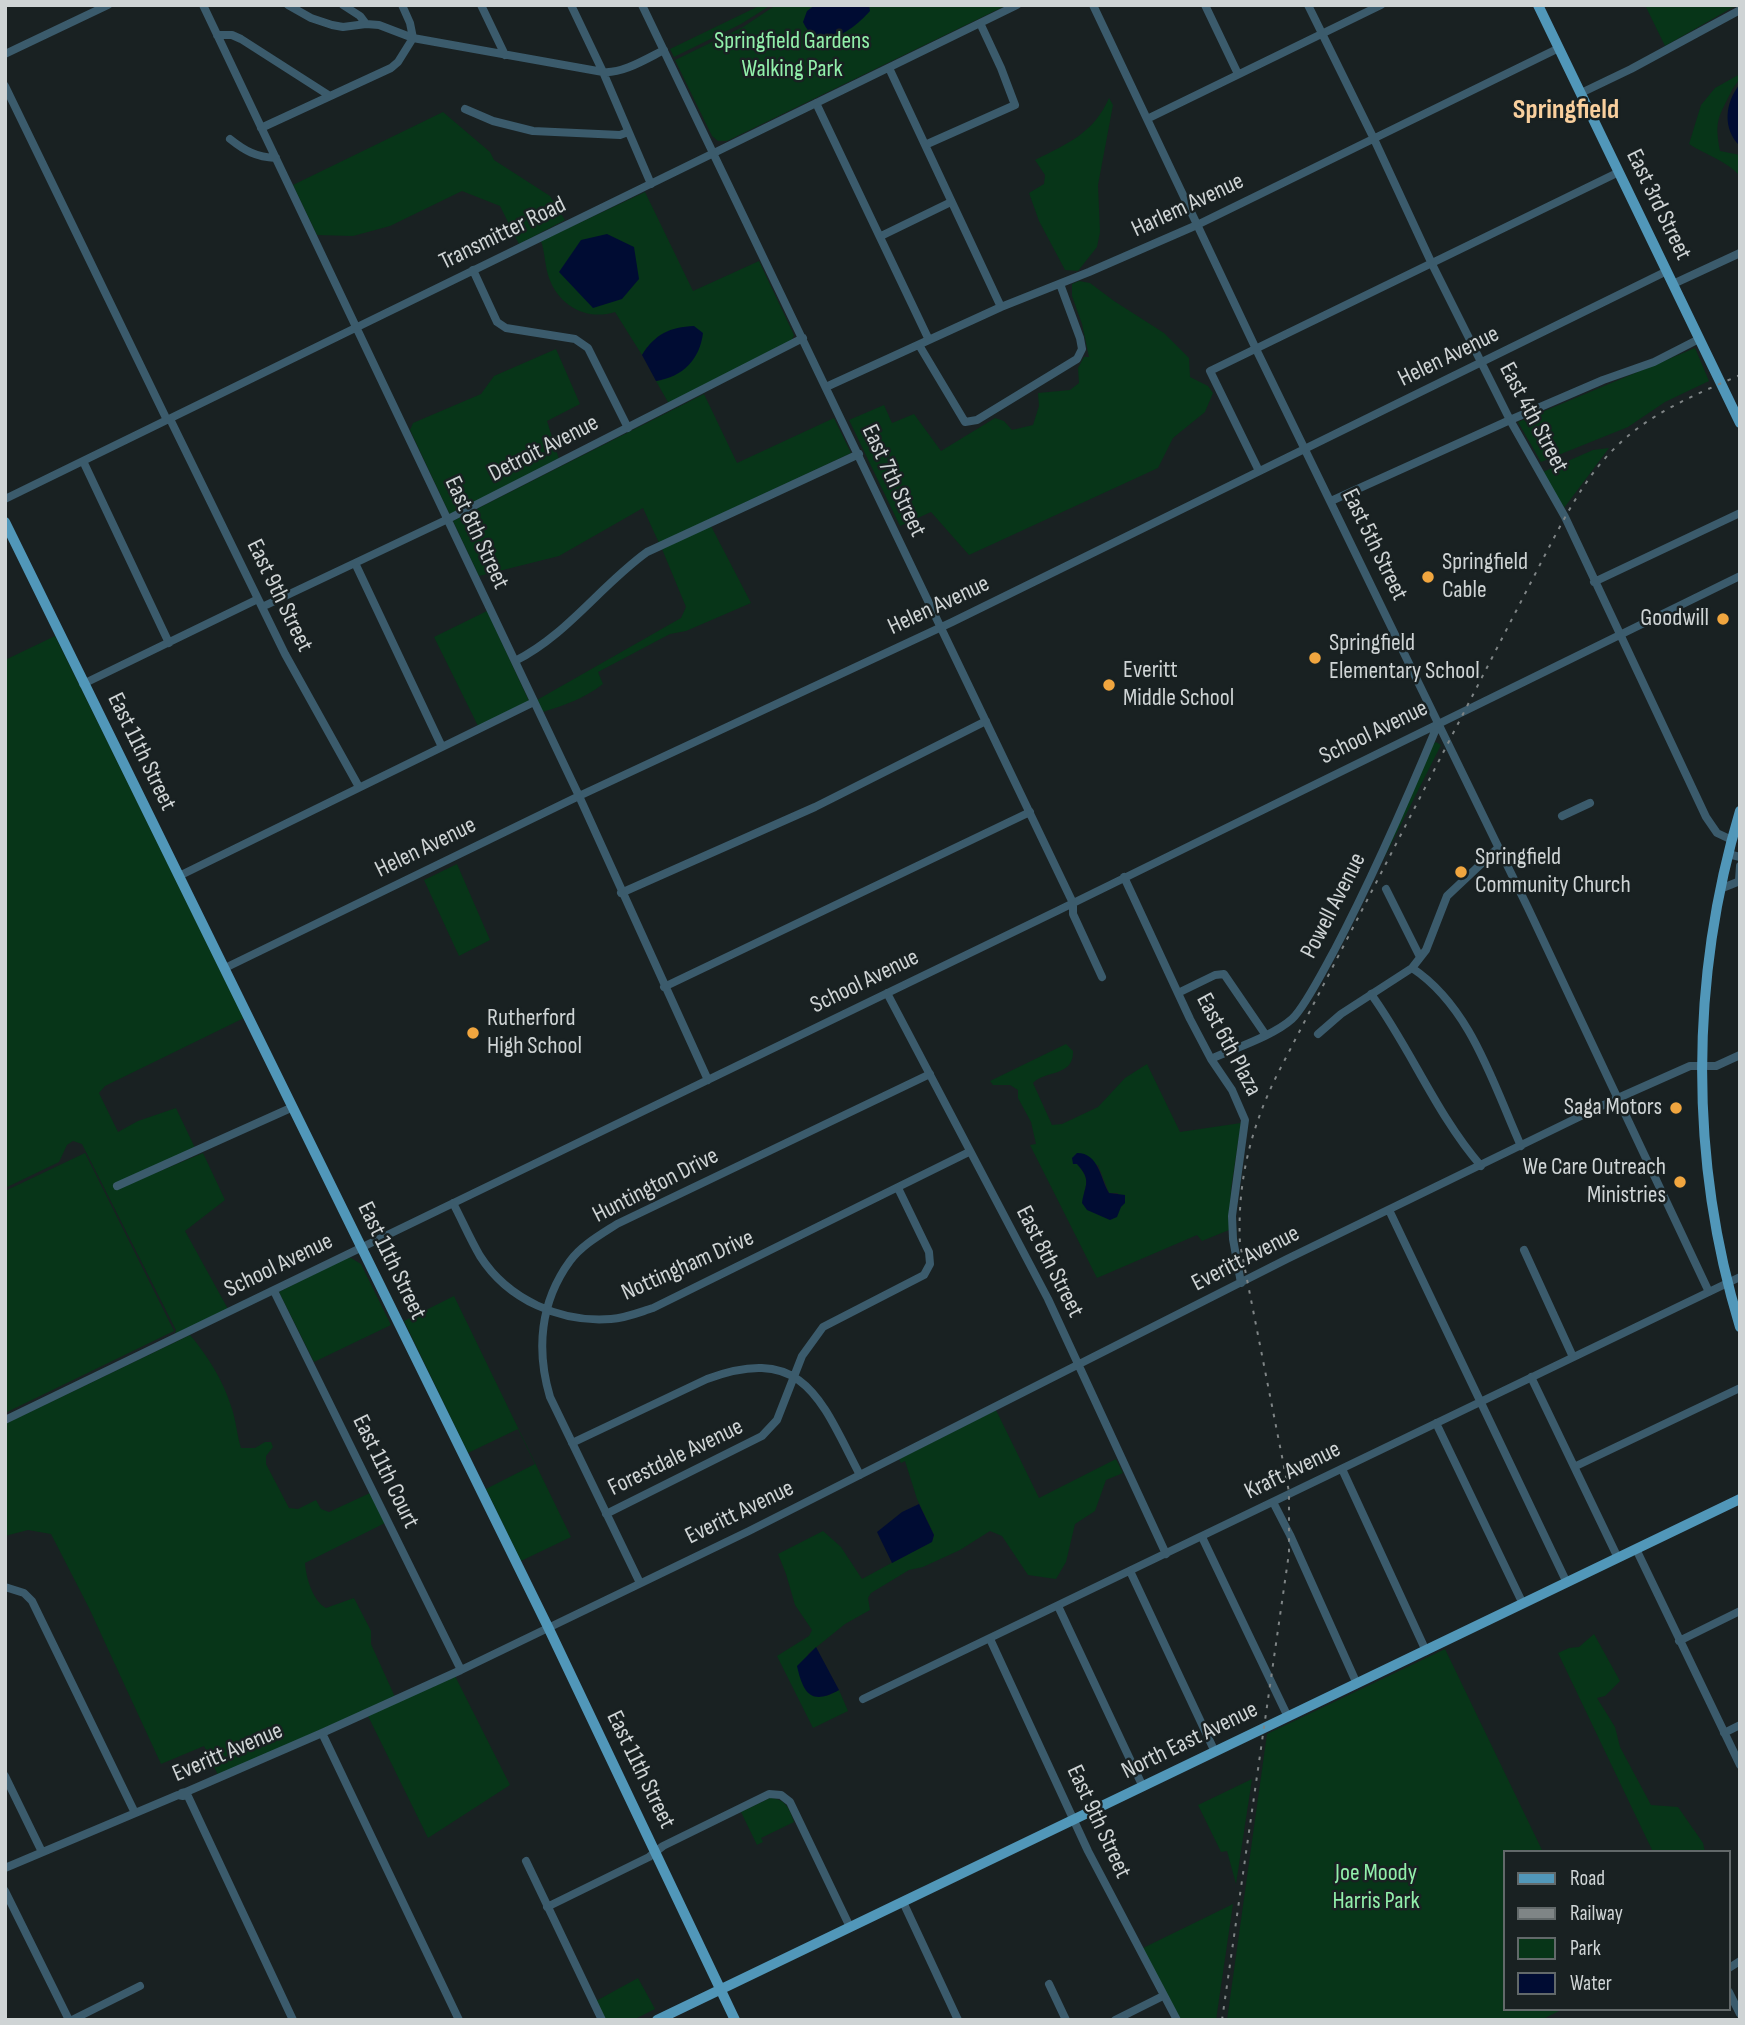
<!DOCTYPE html>
<style>
body{margin:0}
#map{position:relative;width:1745px;height:2025px;overflow:hidden;background:#192122;font-family:"Sofia Sans Condensed",sans-serif}
canvas{display:block}
.frame{position:absolute;inset:0;border:7px solid #cfd4d5;pointer-events:none}
.legend{position:absolute;left:1503px;top:1850px;width:228px;height:161px;box-sizing:border-box;background:#192122;border:2px solid #62696a;margin:0;padding:9px 12px;list-style:none;font-size:21px;color:#cfd4d5}
.legend li{display:flex;align-items:center;gap:14px;height:35px}
.legend b{width:35px;border:2px solid #62696a}
</style>
<div id="map">
<canvas width="1745" height="2025"></canvas>
<div class="frame"></div>
<ul class="legend">
<li><b style="height:9px;background:#5197b9"></b>Road</li>
<li><b style="height:9px;background:#7f8586"></b>Railway</li>
<li><b style="height:19px;background:#073518"></b>Park</li>
<li><b style="height:19px;background:#000c33"></b>Water</li>
</ul>
</div>
<script>
const ctx = document.querySelector('canvas').getContext('2d');
ctx.lineJoin = 'round';
function fillPath(path, color) {
  ctx.fillStyle = color;
  ctx.fill(path, 'evenodd');
}
function stroke(path, color, width, dash) {
  ctx.strokeStyle = color;
  ctx.lineWidth = width;
  ctx.lineCap = dash ? 'butt' : 'round';
  ctx.setLineDash(dash || []);
  ctx.stroke(path);
}
function write(font, color, halo, rows, align = 'center') {
  ctx.font = font + ' "Sofia Sans Condensed",sans-serif';
  ctx.lineWidth = 5;
  ctx.setLineDash([]);
  ctx.textBaseline = 'middle';
  ctx.strokeStyle = halo;
  ctx.fillStyle = color;
  for (const [text, x, y, turn = 0] of rows) {
    ctx.save();
    ctx.translate(x, y);
    ctx.rotate((+turn || 0) * Math.PI / 180);
    ctx.textAlign = isNaN(turn) ? turn : align;
    if (halo) ctx.strokeText(text, 0, 0);
    ctx.fillText(text, 0, 0);
    ctx.restore();
  }
}
fillPath(new Path2D(`
 M761,5H771L741,24L674,57L670,49Z
 M776,5H1007L727,141H718L712,136L675,60L743,27Z
 M1645,5H1737L1665,46Z
 M1740,74C1739,82 1736,83 1732,90C1719,117 1714,119 1720,151L1740,155V176C1727,161 1706,155 1689,144L1701,105L1715,88Z
 M1109,98L1113,105L1098,185L1100,232L1097,247L1078,271L1065,270L1039,221L1029,193L1044,184L1045,175L1035,160C1067,144 1094,133 1109,98Z
 M443,112L490,152L494,160L550,196L565,220L519,244L500,206L462,191L390,226L353,236L317,235L293,185Z
 M645,192L693,291L759,261L794,335L792,340L669,404L656,381L662,380L647,347L642,355L615,312C587,321 559,306 549,278C545,267 545,253 541,241Z
 M1079,281L1090,283L1114,301L1164,333L1189,358L1190,377L1208,386L1213,393L1205,412L1173,438L1158,468L969,555L931,512L900,526L849,420L884,405L892,423L914,414L941,451L995,418L1004,421L1012,430L1033,425L1039,406L1038,393L1070,390L1079,383L1078,368L1084,357H1089L1082,324L1072,296V284Z
 M1695,348L1709,381L1665,402L1628,427L1541,462L1518,422Z
 M556,349L580,404L547,421L559,459L450,515L410,430L413,423L481,394L494,376Z
 M704,394L737,463L834,418L851,453L659,543L643,508L559,556L479,576L453,521Z
 M1609,448L1564,508L1543,472L1593,450Z
 M711,526L751,603L686,631L670,634L598,672L603,684C585,698 565,705 543,712L537,700L681,618L686,607L662,549Z
 M487,611L529,701L478,726L434,637Z
 M55,636L244,1018L105,1086L99,1093L118,1132L138,1121L176,1108L196,1150L113,1184L115,1190L203,1153L225,1200L185,1231L228,1309L175,1334L176,1330L82,1144L73,1141L67,1145L59,1162L5,1188V660Z
 M1436,742L1441,745L1381,864L1433,744Z
 M457,864L490,940L459,956L424,880Z
 M1066,1044L1073,1051C1074,1077 1045,1070 1033,1083L1052,1125L1062,1124L1098,1107L1125,1078L1147,1064L1180,1132L1241,1123L1231,1189L1229,1230L1202,1241L1197,1235L1097,1278L1030,1145L1036,1144L1031,1122L1018,1098V1090L1010,1085H993L990,1081ZM1077,1164L1098,1165L1109,1193H1118L1110,1219L1103,1216L1084,1193C1089,1180 1086,1174 1077,1164Z
 M85,1153L174,1331L5,1413V1191Z
 M346,1258H351L361,1264L391,1325L314,1362L279,1292Z
 M454,1296L571,1537L521,1561L486,1489L535,1464L518,1429L468,1453L404,1321Z
 M190,1335C208,1356 224,1382 232,1409C236,1421 237,1435 241,1448H255L265,1442H271L273,1447L266,1456V1464L289,1508L298,1509L316,1500L321,1509L329,1512L370,1493L385,1523L305,1563C306,1578 313,1601 326,1608L354,1598L371,1631V1644L395,1697L218,1775L204,1746L161,1764L89,1608L51,1534L28,1530L5,1536V1424Z
 M996,1410L1039,1498L1116,1459L1123,1473L1106,1480L1095,1511L1075,1524L1066,1562L1056,1579L1028,1575L1002,1536L990,1531L960,1550L923,1567L909,1570L871,1593L868,1598L870,1610L845,1624L808,1654L827,1696L839,1690L848,1711L813,1728L777,1656L809,1636L812,1630L795,1605L786,1574L778,1554L823,1531L841,1547L862,1579L932,1541L934,1535L917,1499L905,1461L901,1463L899,1459Z
 M1594,1634L1620,1681L1605,1696L1597,1698L1615,1727L1620,1747L1651,1805L1678,1807L1703,1843L1705,1852H1653L1558,1653L1569,1648L1579,1647Z
 M1445,1649L1543,1852H1505V2009H1563L1541,2020H1227L1267,1734Z
 M455,1676L510,1785L428,1838L368,1716Z
 M1252,1779L1236,1884L1227,1851L1221,1852L1198,1805Z
 M770,1798C786,1799 789,1808 794,1822L761,1838L763,1842L757,1845L741,1812Z
 M1233,1904L1216,2020H1181L1141,1949Z
 M638,1978L655,2009L633,2020H605L596,2001Z`), '#073518');
fillPath(new Path2D(`
 M815,5H869L870,11C854,29 819,57 803,22L807,11Z
 M1740,84V146C1722,129 1725,102 1740,84Z
 M607,234L634,247L639,279L622,299L593,308L559,272L581,240Z
 M694,326L703,333C700,359 683,377 656,381L642,355C655,334 670,327 694,326Z
 M1077,1153C1099,1153 1100,1178 1109,1193L1125,1195V1203L1121,1207L1117,1217L1110,1220L1087,1210L1082,1203C1085,1184 1092,1181 1077,1164H1073L1072,1158Z
 M919,1504L934,1535L932,1542L892,1563L877,1532L902,1512Z
 M816,1647L839,1690C811,1706 803,1693 797,1666Z`), '#000c33');
stroke(new Path2D(`
 M203,5L579,796L708,1080
 M288,5L311,18L332,25L343,27L366,24L379,25L413,38L603,72L651,184
 M343,5L360,16L366,24
 M481,5L505,55
 M571,5L603,72C622,74 646,59 664,50
 M642,5L1073,903V914L1102,977
 M1093,5L1256,349L1528,908L1709,1292
 M1205,5L1238,74
 M1308,5L1374,139L1432,264L1510,420L1565,517L1706,817L1717,833L1732,840
 M217,35H232L241,39L330,96
 M5,54L108,5
 M889,68L1001,307
 M5,86L167,420
 M1581,93L1631,69L1740,10
 M816,103L929,340
 M465,109L493,121L533,131L620,135L628,132
 M1147,119L1381,5
 M261,128L391,68L398,62L413,38L410,23L402,5
 M230,139C245,151 256,157 276,158
 M925,145L1015,105L1001,68L980,23
 M881,236L951,202
 M473,270L497,322L506,328L575,339L588,348L628,428
 M1673,284L1740,253
 M919,345L965,422L977,420L1077,359L1082,349L1080,338L1060,284
 M826,387L1001,307L1089,272L1197,225L1559,48
 M170,419L285,654L359,787
 M83,461L169,643
 M1259,471L1210,371L1619,172
 M5,499L1017,5
 M1331,501L1510,420L1603,380L1654,362L1699,339
 M355,563L442,747
 M1594,582L1740,513
 M262,607L448,519L803,338
 M515,661C567,635 600,586 647,552L859,454
 M83,684L258,599
 M1562,816L1590,803
 M1728,854L1740,857
 M179,876L534,702
 M1124,877L1190,1019L1211,1059L1232,1090L1245,1120L1232,1216L1233,1239L1241,1283
 M1739,880L1740,866
 M1386,889L1420,957
 M1720,889L1740,881
 M621,893L815,807L986,721
 M225,968L579,796L952,622L1667,271
 M1412,968C1471,1007 1493,1084 1521,1146
 M664,987L1030,812
 M887,993L1048,1299L1166,1554
 M1178,993L1215,975L1224,974L1265,1034
 M1371,994C1411,1049 1436,1114 1481,1166
 M1318,1034L1341,1014L1412,968L1426,950L1447,896L1498,848
 M1211,1059C1235,1048 1273,1036 1292,1019C1305,1007 1325,967 1334,951C1373,877 1406,801 1438,724
 M117,1186L293,1107
 M453,1203C462,1220 470,1239 480,1256C508,1300 561,1323 611,1319C626,1318 640,1312 653,1308L969,1152
 M1389,1210L1567,1583
 M1524,1250L1573,1357
 M274,1291L461,1670
 M1531,1377L1618,1558
 M5,1420L1059,910L1740,576
 M1436,1423L1523,1604
 M572,1443L707,1379C805,1343 821,1401 860,1475
 M1576,1466L1740,1388
 M1342,1469L1426,1651
 M1273,1502L1290,1535L1357,1684
 M606,1514L762,1436L777,1420L802,1356L823,1327L924,1275L930,1264L929,1252L898,1188
 M1202,1537L1288,1717
 M1636,1549L1740,1765
 M1130,1571L1215,1752
 M640,1583L550,1397C536,1350 540,1302 570,1261C582,1245 600,1235 617,1224L930,1074
 M5,1587L24,1593L32,1601L135,1813
 M1058,1606L1143,1787
 M990,1639L1088,1851L1177,2020
 M1679,1641L1740,1611
 M863,1699L1740,1277
 M322,1733L459,2020
 M1724,1733L1740,1725
 M5,1776L42,1852
 M182,1793L186,1792L293,2020
 M526,1861L602,2020
 M5,1868L178,1795L183,1796L186,1792L322,1733L461,1670L749,1531L1287,1259L1618,1098L1690,1066H1716L1740,1055
 M5,1891L69,2020
 M903,1902L958,2020
 M547,1907L649,1857L663,1846L769,1794L781,1795L790,1802L850,1927
 M1729,1968L1740,1961
 M1049,1984L1066,2020
 M1729,1992L1740,2014
 M72,2020L140,1986
 M1115,2020L1163,1996`), '#3b5b6c', 8);
stroke(new Path2D(`
 M1538,5L1740,423
 M5,522L548,1627L735,2020
 M1740,811C1690,978 1689,1160 1740,1327
 M657,2020L1740,1499`), '#5197b9', 10);
stroke(new Path2D(`
 M1222,2020L1289,1553V1492L1240,1244C1237,1183 1250,1130 1277,1075L1546,553C1566,515 1586,475 1618,445C1652,412 1697,394 1740,375`), '#7f8586', 2, [3.5, 7]);
for (const [x, y, r, color] of [
 [1428,577,7,"#f1a63f"],
 [1723,619,7,"#f1a63f"],
 [1315,658,7,"#f1a63f"],
 [1109,685,7,"#f1a63f"],
 [1461,872,7,"#f1a63f"],
 [473,1033,7,"#f1a63f"],
 [1676,1108,7,"#f1a63f"],
 [1680,1182,7,"#f1a63f"]
]) {
  const dot = new Path2D();
  dot.arc(x, y, r, 0, 2 * Math.PI);
  ctx.fillStyle = color;
  ctx.fill(dot);
  stroke(dot, '#192122', 2.5);
}
write('24px', '#92f0ab', '#192122', [
 ["Springfield Gardens",792,42],
 ["Walking Park",792,70],
 ["Joe Moody",1376,1874],
 ["Harris Park",1376,1902]
]);
write('24px', '#cfd4d5', '#192122', [
 ["East 3rd Street",1658,205,64],
 ["Harlem Avenue",1188,206,-25],
 ["Transmitter Road",503,234,-26],
 ["Helen Avenue",1449,357,-26],
 ["East 4th Street",1533,418,62],
 ["Detroit Avenue",544,449,-27],
 ["East 7th Street",893,481,65],
 ["East 8th Street",476,533,65],
 ["East 5th Street",1374,545,64],
 ["East 9th Street",279,596,64],
 ["Helen Avenue",939,606,-25],
 ["School Avenue",1374,733,-26],
 ["East 11th Street",141,752,64],
 ["Helen Avenue",426,848,-26],
 ["Powell Avenue",1334,906,-63],
 ["School Avenue",865,982,-26],
 ["East 6th Plaza",1228,1045,62],
 ["Huntington Drive",656,1186,-27],
 ["Everitt Avenue",1246,1259,-27],
 ["East 11th Street",391,1261,64],
 ["East 8th Street",1049,1262,63],
 ["School Avenue",279,1266,-26],
 ["Nottingham Drive",688,1266,-24],
 ["Forestdale Avenue",676,1458,-26],
 ["Kraft Avenue",1293,1471,-26],
 ["East 11th Court",385,1472,64],
 ["Everitt Avenue",740,1513,-26],
 ["North East Avenue",1190,1741,-26],
 ["Everitt Avenue",228,1753,-23],
 ["East 11th Street",640,1770,64],
 ["East 9th Street",1098,1822,65]
]);
write('24px', '#cfd4d5', '#192122', [
 ["Springfield",1442,563],
 ["Cable",1442,591],
 ["Goodwill",1709,619,"right"],
 ["Springfield",1329,644],
 ["Elementary School",1329,672],
 ["Everitt",1123,671],
 ["Middle School",1123,699],
 ["Springfield",1475,858],
 ["Community Church",1475,886],
 ["Rutherford",487,1019],
 ["High School",487,1047],
 ["Saga Motors",1662,1108,"right"],
 ["We Care Outreach",1666,1168,"right"],
 ["Ministries",1666,1196,"right"]
], 'left');
write('bold 28px', '#f9cf9d', '#192122', [
 ["Springfield",1566,111]
]);
</script>
